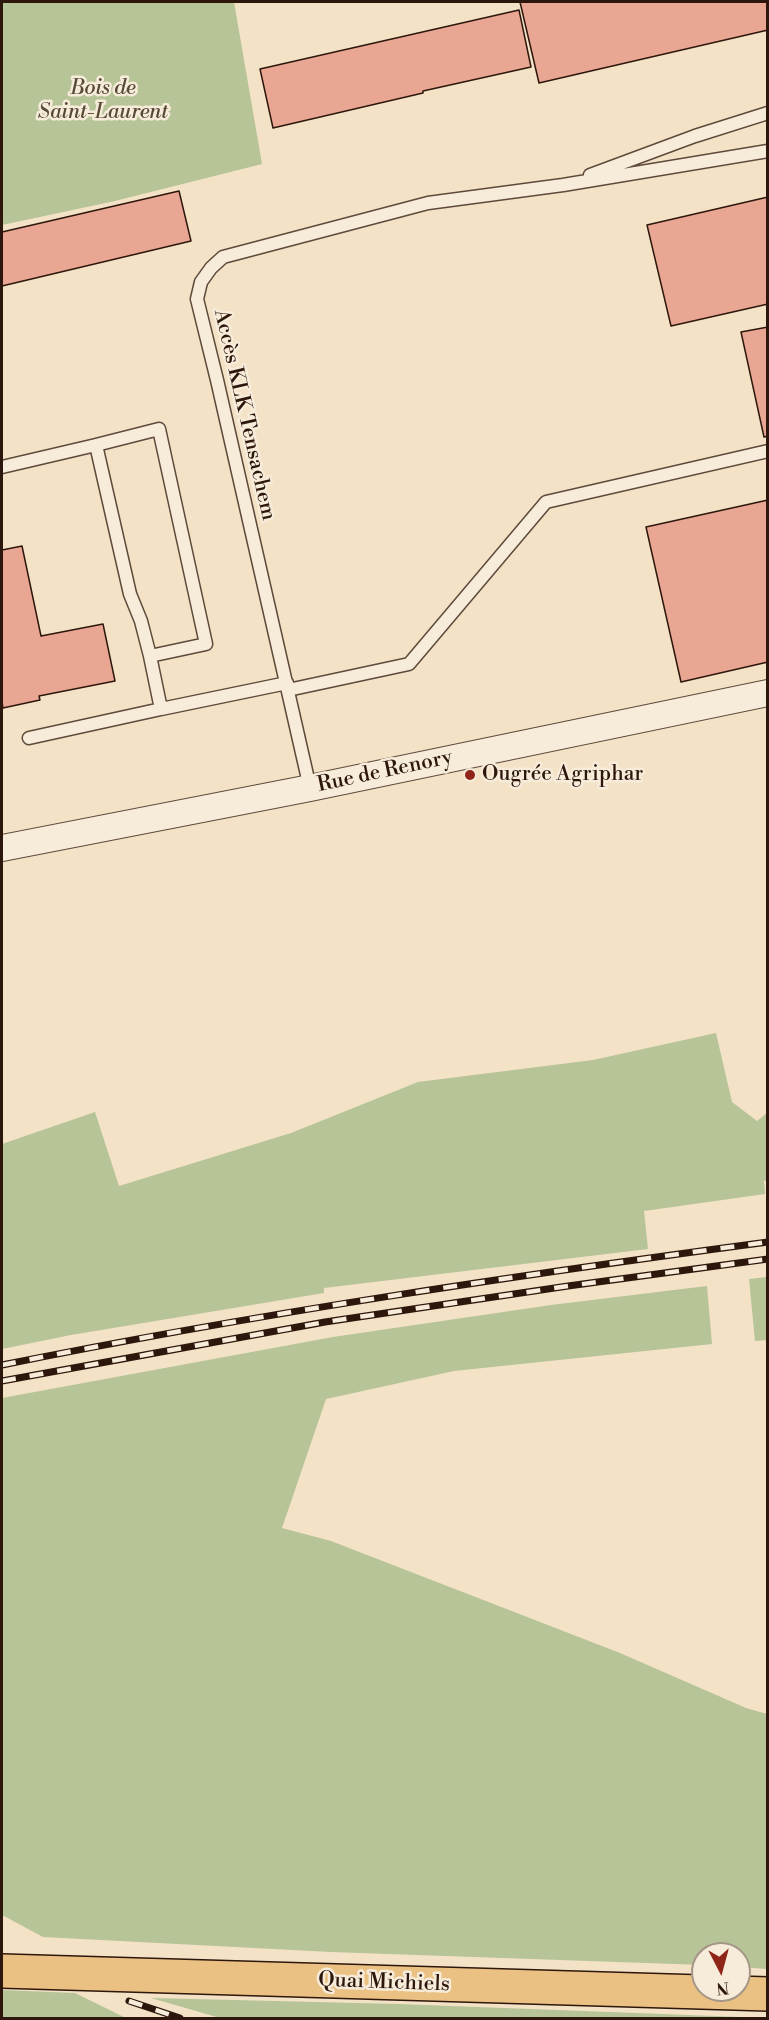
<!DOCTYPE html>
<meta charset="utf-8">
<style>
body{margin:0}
#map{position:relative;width:769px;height:2020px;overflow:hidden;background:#f3e2c6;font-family:"Libre Bodoni",serif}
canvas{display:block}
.frame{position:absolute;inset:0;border:3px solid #2d160c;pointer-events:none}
.north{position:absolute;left:691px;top:1942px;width:60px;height:60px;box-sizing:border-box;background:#f7ecda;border:2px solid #a69688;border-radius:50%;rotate:174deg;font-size:16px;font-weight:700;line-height:24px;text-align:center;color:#2d160c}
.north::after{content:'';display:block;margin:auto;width:21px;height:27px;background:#8f2418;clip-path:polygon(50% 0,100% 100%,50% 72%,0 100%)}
</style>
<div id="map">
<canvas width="769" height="2020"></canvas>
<div class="frame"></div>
<div class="north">N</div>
</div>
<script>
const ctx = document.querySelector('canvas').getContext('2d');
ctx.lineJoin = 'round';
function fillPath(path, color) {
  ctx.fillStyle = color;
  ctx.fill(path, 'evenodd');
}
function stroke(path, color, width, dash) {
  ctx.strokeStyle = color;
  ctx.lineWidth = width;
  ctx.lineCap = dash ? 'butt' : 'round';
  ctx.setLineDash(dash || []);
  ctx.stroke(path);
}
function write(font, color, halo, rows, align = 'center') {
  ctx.font = font + ' "Libre Bodoni",serif';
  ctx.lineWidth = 5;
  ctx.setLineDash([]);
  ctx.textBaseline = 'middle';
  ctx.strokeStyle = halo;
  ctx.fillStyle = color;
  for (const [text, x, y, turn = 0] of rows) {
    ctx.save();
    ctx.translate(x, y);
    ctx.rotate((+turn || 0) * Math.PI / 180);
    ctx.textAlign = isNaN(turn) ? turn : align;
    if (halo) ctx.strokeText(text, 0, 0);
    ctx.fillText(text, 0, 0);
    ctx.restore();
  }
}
fillPath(new Path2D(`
 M2,2H234L262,164L115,201L2,225Z
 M716,1033L732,1102L757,1121L767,1113L768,1180L764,1181L765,1194L644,1211L648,1249L324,1288V1293L71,1335L2,1349V1144L95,1112L119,1186L291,1133L418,1082L593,1060Z
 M767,1277V1340L755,1341L749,1279Z
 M707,1286L712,1344L454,1371L326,1399L282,1528L331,1541L620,1653L746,1708L767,1714V1969L739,1967V1954H703V1965L331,1952L43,1937L2,1915V1398L333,1337L551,1305Z
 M2,1990L75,1993L126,2018H2Z
 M151,1998L399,2004L768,2018H220Z`), '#b6c498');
const building = new Path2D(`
 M520,2H768V30L539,83Z
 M519,10L531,67L423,91V93L273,128L260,69Z
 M179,191L191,241L2,286V232Z
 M768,197V304L671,326L647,225Z
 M768,327V436L764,437L741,332Z
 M768,500V662L681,682L646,527Z
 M22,546L41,636L103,624L115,681L39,696L40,700L3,708L2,702V550Z`);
fillPath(building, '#e9a692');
stroke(building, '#2d160c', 1.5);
const lane = new Path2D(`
 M590,175L695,136L768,113
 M159,429L206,644L150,656L141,621L130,594L96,445Z
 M2,467L96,445
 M150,656L161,709L287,683
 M288,690L409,664L546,502L768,451
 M29,738L161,709
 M310,788L217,380L197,299L201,282L211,268L223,257L428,203L563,185L768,151`);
const street = new Path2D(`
 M2,848L310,788L768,693`);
const primary = new Path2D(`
 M2,1971L768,1994`);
stroke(lane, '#5e493a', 15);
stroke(street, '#5e493a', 28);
stroke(primary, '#2d160c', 36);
stroke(lane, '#f7ecda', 12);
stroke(street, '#f7ecda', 26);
stroke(primary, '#eac183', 33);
const rail = new Path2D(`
 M2,1365C255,1314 511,1276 768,1242
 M2,1381L325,1322L568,1286L768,1259
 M129,2001L180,2018`);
stroke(rail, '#2d160c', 7);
stroke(rail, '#f7ecda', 4.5, [14]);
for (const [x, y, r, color] of [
 [470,775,6,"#8f2418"]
]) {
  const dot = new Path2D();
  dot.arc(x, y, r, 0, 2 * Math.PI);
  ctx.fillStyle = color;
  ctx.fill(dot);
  stroke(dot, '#f7ecda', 2);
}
write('italic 21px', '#564a36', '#f7ecda', [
 ["Bois de",103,89],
 ["Saint-Laurent",103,113]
]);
write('21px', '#2d160c', '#f7ecda', [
 ["Accès KLK Tensachem",244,415,77],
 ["Rue de Renory",385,772,-12],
 ["Quai Michiels",384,1983,2]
]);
write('21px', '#2d160c', '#f7ecda', [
 ["Ougrée Agriphar",482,775]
], 'left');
</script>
